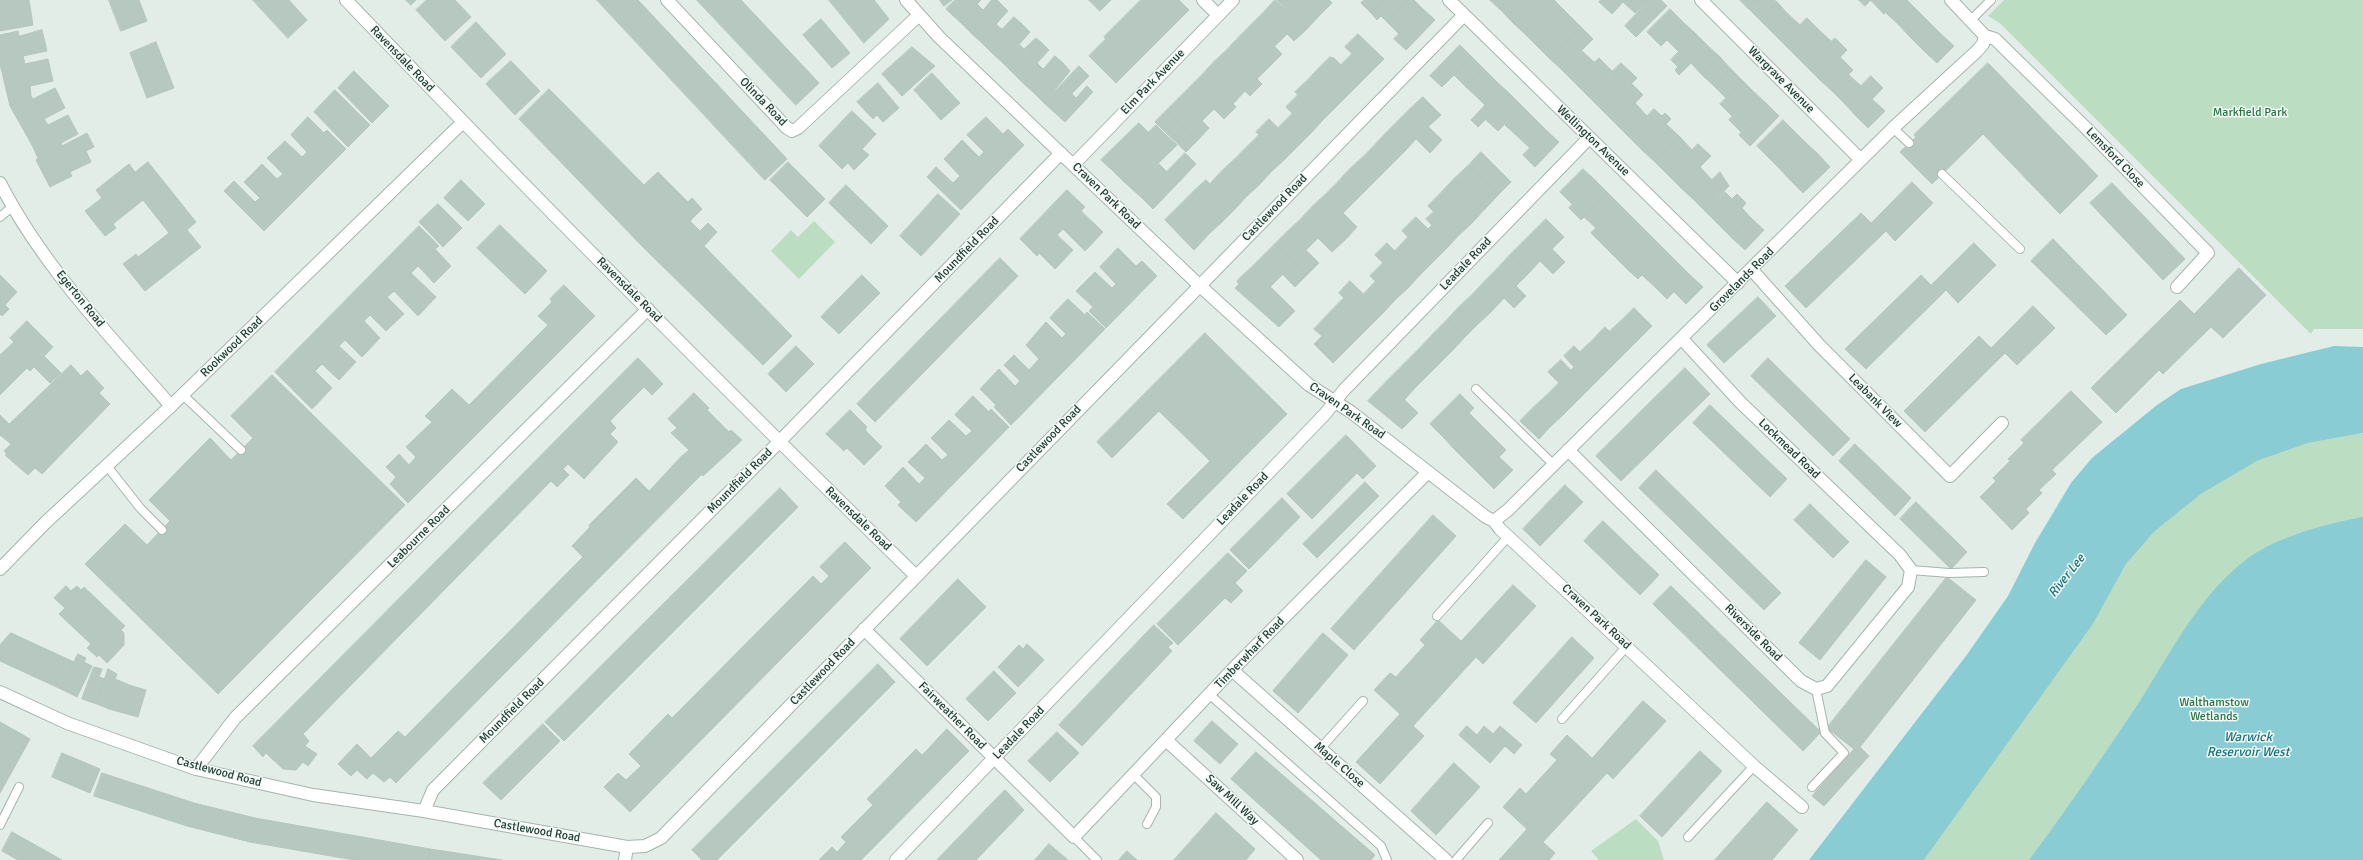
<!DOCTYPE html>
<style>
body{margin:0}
canvas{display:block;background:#e2ede7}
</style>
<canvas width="2363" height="860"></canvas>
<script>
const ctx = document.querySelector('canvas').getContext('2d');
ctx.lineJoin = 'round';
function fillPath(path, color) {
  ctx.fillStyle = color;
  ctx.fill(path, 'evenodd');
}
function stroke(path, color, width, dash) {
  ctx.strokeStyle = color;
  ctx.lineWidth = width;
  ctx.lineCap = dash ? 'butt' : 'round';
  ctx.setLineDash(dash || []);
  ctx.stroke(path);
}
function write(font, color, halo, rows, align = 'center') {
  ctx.font = font + ' Signika,sans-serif';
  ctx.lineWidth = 3;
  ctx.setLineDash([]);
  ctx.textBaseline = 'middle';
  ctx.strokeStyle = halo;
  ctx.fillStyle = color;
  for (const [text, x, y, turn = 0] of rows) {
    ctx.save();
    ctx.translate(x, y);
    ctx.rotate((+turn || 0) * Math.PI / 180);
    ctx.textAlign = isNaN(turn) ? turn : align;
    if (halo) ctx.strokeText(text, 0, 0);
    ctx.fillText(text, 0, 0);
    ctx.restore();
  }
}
fillPath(new Path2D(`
 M2004,0H2363V329H2314L2311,334L2001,24L1988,16Z
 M814,221L835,242L799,279L771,251L791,230L798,237Z
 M2363,433V860H1924L2093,624L2126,564L2155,531L2201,494L2257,461L2308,443Z
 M1636,819L1658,841L1664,860H1599L1591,851Z`), '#bbdec2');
fillPath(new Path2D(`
 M2334,346L2363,347V433L2308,443L2257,461L2201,494L2155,531L2126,564L2093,624L1924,860H1809L1966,656L2008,596L2035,543L2071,483L2092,458L2157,405L2181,389L2261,364Z
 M2363,517V860H2029C2068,808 2104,755 2140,701C2171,652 2200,594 2247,559C2278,536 2326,524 2363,517Z`), '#89ccd3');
const building = new Path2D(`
 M0,0H29L33,25L0,31Z
 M109,0H139L147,21L121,31Z
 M253,0H289L307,20L288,38Z
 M406,0H416L411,5Z
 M427,0H455L471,17L445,41L416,10Z
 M597,0H638L787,159L765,180Z
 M697,0H741L819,83L796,105Z
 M829,0H874L889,19L864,43Z
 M940,0H952L944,6Z
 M955,0H981L977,4L979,6L962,24L946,9Z
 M992,0H997L1001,4L972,34L962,24L979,6L983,10Z
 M1089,0H1111L1100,11Z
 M1141,0H1155L1177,22L1166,33L1137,4Z
 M1155,0H1179L1189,10L1177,22Z
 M1275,0L1307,29L1294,41L1265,11Z
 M1277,0H1303L1319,16L1307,29Z
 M1303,0H1329L1332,3L1319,16Z
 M1364,0H1384L1371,13L1361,3Z
 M1384,0H1408L1387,22L1381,16L1377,20L1371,13Z
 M1408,0H1414L1423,9L1399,34L1387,22Z
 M1490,0H1509L1500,9Z
 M1509,0H1534L1512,22L1500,9Z
 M1534,0H1554L1556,2L1525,34L1512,22Z
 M1601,0H1625L1612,14L1599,2Z
 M1625,0H1649L1635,13L1623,2Z
 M1649,0H1661L1667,6L1636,37L1625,26Z
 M1740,0H1756L1748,8Z
 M1756,0H1774L1777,2L1760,20L1748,8Z
 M1859,0H1871L1865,6Z
 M1871,0H1897L1884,14Z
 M1897,0H1907L1915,8L1899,25L1885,12Z
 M1556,2L1568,14L1537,46L1525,34Z
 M1777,2L1788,14L1771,31L1760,20Z
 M1001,4L1008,11L996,24L999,27L982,43L972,34Z
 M1137,4L1166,33L1155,44L1126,15Z
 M1915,8L1927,20L1910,37L1899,25Z
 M1423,9L1435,20L1406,50L1394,39Z
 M1670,9L1684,23L1661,46L1647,32Z
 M1265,11L1287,34L1274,47L1252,24Z
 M1568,14L1581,27L1549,58L1537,46Z
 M1788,14L1800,25L1783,43L1771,31Z
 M1126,15L1155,44L1144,55L1115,26Z
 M1014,17L1021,23L992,53L982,43L999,27L1002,29Z
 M1807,18L1819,30L1795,55L1783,43Z
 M821,19L850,53L832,68L803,35Z
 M1927,20L1940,33L1923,50L1910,37Z
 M476,22L506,54L481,78L451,47Z
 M1021,23L1030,32L1003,63L992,53Z
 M1684,23L1696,34L1679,52L1667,40Z
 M1252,24L1282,54L1269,67L1240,36Z
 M1115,26L1144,55L1133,66L1104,37Z
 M1581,27L1593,39L1562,70L1549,58Z
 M42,30L47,51L23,56L25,64L48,59L53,81L30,86L31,96L33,99L55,88L65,108L44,119L48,125L68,115L78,134L61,143L62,146L87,133L94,147L86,151L91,162L70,172L72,176L50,187L36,160L38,158L32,145L10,106L0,64V35L18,31L19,36Z
 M1819,30L1832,42L1807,67L1795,55Z
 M1940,33L1954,46L1937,63L1923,50Z
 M1358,34L1384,59L1371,72L1345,47Z
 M1696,34L1708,46L1679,75L1675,70L1678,67L1671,60Z
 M1240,36L1269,67L1257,79L1228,49Z
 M1036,38L1042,43L1013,73L1003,63L1020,45L1024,49Z
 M1835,38L1847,50L1819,79L1807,67Z
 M1106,39L1133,66L1116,83L1089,56Z
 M156,42L174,88L147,98L130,53Z
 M1042,43L1049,50L1037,63L1040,66L1023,83L1013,73Z
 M1460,45L1472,57L1442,87L1430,76Z
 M1708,46L1720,57L1702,75L1691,63Z
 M912,47L935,66L902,96L882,74Z
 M1228,49L1262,84L1250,96L1215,61Z
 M1582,51L1595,63L1575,83L1562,70Z
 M1352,54L1371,72L1359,84L1341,65Z
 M1055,56L1063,63L1033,92L1023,83L1040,66L1043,69Z
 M1330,57L1334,58L1359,84L1347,96L1319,68Z
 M1472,57L1484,69L1466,87L1454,75Z
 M1720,57L1731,69L1714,86L1702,75Z
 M1840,57L1853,70L1832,91L1819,79Z
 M1599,58L1613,72L1588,96L1575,83Z
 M511,61L540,91L515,115L486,84Z
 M1215,61L1245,91L1233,104L1203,74Z
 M1063,63L1070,71L1044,103L1033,92Z
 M1621,63L1637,78L1603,111L1588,96Z
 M1988,63L2098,176L2060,214L1983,134L1932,184L1900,152L1916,137L1914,135Z
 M1079,66L1089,76L1054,112L1044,103Z
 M1319,68L1347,96L1335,108L1308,80Z
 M1484,69L1497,82L1479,99L1466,87Z
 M1731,69L1743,81L1726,98L1714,86Z
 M354,71L389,106L372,123L338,88Z
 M932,73L960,103L941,120L914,90Z
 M1203,74L1236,107L1224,119L1191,86Z
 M1848,74L1861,86L1844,103L1832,91Z
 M1871,76L1883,88L1856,116L1844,103Z
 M1308,80L1335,108L1323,120L1295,92Z
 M1743,81L1755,93L1732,116L1720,104Z
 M1497,82L1510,94L1478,127L1471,120L1485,105L1479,99Z
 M878,83L899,108L883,122L877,115L873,119L857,102Z
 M1631,83L1643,95L1615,123L1603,111Z
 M1087,86L1093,92L1065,122L1054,112L1072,94L1076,98Z
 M1191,86L1214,109L1202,121L1179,98Z
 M549,89L644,185L658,172L688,202L692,198L702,209L690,221L700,231L708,223L717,232L704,246L792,336L763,365L643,247L519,119Z
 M335,90L370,125L348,147L314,112Z
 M1755,93L1768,105L1741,132L1729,120Z
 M1510,94L1522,106L1498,131L1485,119Z
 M1298,95L1323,120L1311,133L1286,107Z
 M1423,97L1441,115L1428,127L1410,109Z
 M1179,98L1209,128L1197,141L1166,111Z
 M1872,99L1885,111L1868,128L1856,116Z
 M1635,103L1647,116L1628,136L1615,123Z
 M1768,105L1779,116L1750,146L1739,135Z
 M1522,106L1534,118L1516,135L1504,124Z
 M1410,109L1442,140L1430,153L1398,121Z
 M1654,109L1662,116L1665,113L1671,119L1641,149L1628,136Z
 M852,111L876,134L862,149L869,155L854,170L848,163L842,169L819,146Z
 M1166,111L1197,141L1186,152L1155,122Z
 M1292,114L1311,133L1297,147L1278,128Z
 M308,117L324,133L327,130L346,149L264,231L224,191L234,181L255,202L260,198L244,182L262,164L277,179L283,174L267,158L285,141L302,157L307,152L291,135Z
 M986,117L1003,134L1008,129L1024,145L961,210L927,177L936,167L953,183L960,176L944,159L962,140L979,157L984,152L967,135Z
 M1534,118L1547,131L1530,148L1516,135Z
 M1269,119L1297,147L1284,160L1256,132Z
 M1783,120L1794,131L1768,157L1757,146Z
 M1398,121L1416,139L1405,151L1386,133Z
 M1139,123L1149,133L1112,170L1101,160Z
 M1666,124L1680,137L1655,162L1641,149Z
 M1156,125L1166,135L1122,180L1112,170Z
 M1547,131L1559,142L1535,167L1523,155Z
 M1794,131L1805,142L1779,168L1768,157Z
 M1386,133L1405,151L1393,163L1375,145Z
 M1166,135L1177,145L1132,189L1122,180Z
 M1259,135L1284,160L1271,172L1247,147Z
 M1680,137L1692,150L1668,175L1655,162Z
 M1805,142L1818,154L1791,181L1779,168Z
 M1698,144L1711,156L1680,187L1668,175Z
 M1375,145L1393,163L1380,176L1362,158Z
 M1247,147L1271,172L1259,185L1234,160Z
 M1481,152L1511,182L1499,194L1469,165Z
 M1185,153L1196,164L1153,209L1142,198Z
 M1818,154L1830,167L1803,193L1791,181Z
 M1362,158L1380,176L1368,188L1350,169Z
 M1234,160L1259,185L1246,197L1221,172Z
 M148,162L196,222L187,230L201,247L145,291L123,264L136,254L138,257L169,233L143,200L113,224L116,228L105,236L85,211L102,198L96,190L129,164L135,172Z
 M788,162L825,199L807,217L770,180Z
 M1159,164L1167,172L1142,198L1132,189Z
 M1469,165L1499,194L1485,209L1454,179Z
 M1700,167L1712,180L1693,199L1680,187Z
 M1350,169L1368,188L1356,200L1338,182Z
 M1583,169L1596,181L1573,205L1560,192Z
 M1221,172L1246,197L1235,209L1210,184Z
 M1720,172L1729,186L1705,211L1693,199Z
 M1454,179L1485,209L1471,224L1440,194Z
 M461,180L485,204L468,221L444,198Z
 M1206,180L1235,209L1223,221L1193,192Z
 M1596,181L1608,193L1581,220L1569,208Z
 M1338,182L1356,200L1343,213L1325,195Z
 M1912,182L1933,203L1895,241L1886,231L1806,308L1785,286L1861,213L1871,223Z
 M2112,183L2185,259L2163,280L2090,203Z
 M846,185L888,226L871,244L829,203Z
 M1067,190L1085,207L1081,211L1103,232L1085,251L1063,229L1057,235L1073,250L1055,269L1039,253L1037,256L1020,239Z
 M1193,192L1223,221L1210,233L1181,204Z
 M1725,192L1732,199L1737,194L1742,199L1717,223L1705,211Z
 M1608,193L1620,205L1596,228L1584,217Z
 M938,194L960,214L921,256L900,236Z
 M1440,194L1471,224L1458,236L1428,206Z
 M1325,195L1357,227L1345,240L1312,207Z
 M1742,199L1746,203L1742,208L1750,217L1731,237L1717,223Z
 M438,204L462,228L443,247L419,222Z
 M1181,204L1210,233L1194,250L1165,220Z
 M1620,205L1643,228L1614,256L1591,233Z
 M1312,207L1345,240L1332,252L1300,220Z
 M1434,212L1458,236L1447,248L1428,229L1432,225L1426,219Z
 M1416,217L1447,248L1433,262L1402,231Z
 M1750,217L1764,230L1745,250L1731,237Z
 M1546,219L1564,237L1552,249L1534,231Z
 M1300,220L1318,238L1306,250L1287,232Z
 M500,225L547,271L525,294L477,248Z
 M419,226L439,246L435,249L451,266L434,283L418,266L411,273L436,297L418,316L394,291L387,297L404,314L386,331L370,315L364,321L380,338L362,357L345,340L339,346L356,362L339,380L322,364L315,371L332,388L312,409L275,372Z
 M1643,228L1654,239L1626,268L1614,256Z
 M1534,231L1565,262L1553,274L1522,243Z
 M1287,232L1319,263L1307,275L1275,244Z
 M1408,237L1433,262L1419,276L1395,251Z
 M1654,239L1666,251L1638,279L1626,268Z
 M2053,239L2127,315L2106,335L2031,261Z
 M1387,243L1419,276L1408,288L1375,255Z
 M1522,243L1540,261L1529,273L1510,255Z
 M1974,243L1996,265L1958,303L1946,290L1866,369L1845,349L1921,275L1931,285Z
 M1275,244L1307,275L1295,287L1264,255Z
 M1118,248L1136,266L1142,261L1157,276L1106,328L1089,311L1093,307L1076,291L1095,272L1112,288L1116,284L1100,267Z
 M1666,251L1678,263L1655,287L1642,275Z
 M1264,255L1283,274L1270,287L1251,268Z
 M1510,255L1529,273L1516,286L1498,268Z
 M1000,258L1018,276L875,422L857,404Z
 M1383,263L1408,288L1395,300L1370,276Z
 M1678,263L1690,275L1667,299L1655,287Z
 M1251,268L1295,311L1279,327L1235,288L1239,284L1237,281Z
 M1498,268L1526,296L1514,308L1486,280Z
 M2239,268L2266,295L2223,338L2211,327L2163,374L2159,370L2116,413L2091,388L2180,300L2194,314Z
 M0,275L17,292L5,305L9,309L2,316L0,314Z
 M862,275L880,293L839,334L821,317Z
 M1690,275L1703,287L1686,304L1674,292Z
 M1486,280L1504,298L1491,312L1473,294Z
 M1350,281L1383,313L1371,325L1339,293Z
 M1376,281L1395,300L1383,313L1364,294Z
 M564,285L595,316L408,503L390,484L396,477L386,467L399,454L409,465L416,457L406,447L432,422L425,416L452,389L469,405L548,325L538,316L552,302L550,299Z
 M1473,294L1491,312L1477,325L1459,307Z
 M1758,297L1776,316L1724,363L1707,345Z
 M1344,298L1371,325L1359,337L1332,310Z
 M1068,299L1085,315L1087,312L1105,329L1011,425L994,407L996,405L980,389L999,369L1015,386L1020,381L1004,365L1014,355L1029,370L1039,359L1026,345L1046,322L1062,338L1066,334L1050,318Z
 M2033,306L2055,328L2017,365L2005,353L1925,432L1904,411L1979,336L1991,348Z
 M1459,307L1477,325L1465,337L1448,319Z
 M1634,308L1652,326L1640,338L1622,320Z
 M1332,310L1359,337L1347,349L1320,323Z
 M1448,319L1465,337L1453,350L1435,332Z
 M1622,320L1640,338L1628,350L1609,332Z
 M27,321L53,347L30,371L27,368L0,395V355L14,342L10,338Z
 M1320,323L1347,349L1333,363L1314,344L1322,336L1314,329Z
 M1605,327L1628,350L1615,363L1593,340Z
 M1435,332L1453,350L1441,362L1423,345Z
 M1205,333L1287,414L1183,519L1167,504L1210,461L1159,411L1112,458L1097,442Z
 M1593,340L1615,363L1603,375L1580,352Z
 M1423,345L1441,362L1428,375L1411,357Z
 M796,346L814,364L786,392L768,374Z
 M1574,346L1603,375L1589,389L1571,370L1574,367L1564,356Z
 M44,356L61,373L50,383L34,367Z
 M1411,357L1428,375L1416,387L1398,370Z
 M638,358L663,384L652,395L644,387L610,421L616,428L610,434L618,442L584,479L568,464L563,469L569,475L557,487L551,481L303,734L309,741L305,746L317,754L308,766L303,762L296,770L283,769L266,753L263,757L253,746Z
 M1768,358L1850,439L1833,456L1751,376Z
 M1561,360L1589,389L1577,401L1548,372Z
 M71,365L81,376L87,370L104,388L99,393L110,404L42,474L35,468L28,475L5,455L7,454L4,451L11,444L0,435V415L9,424Z
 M1685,368L1710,394L1621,481L1596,456Z
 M1398,370L1416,387L1404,400L1386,382Z
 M272,375L405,505L218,694L85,564L125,524L147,545L170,521L149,500L210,438L231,460L253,438L231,416Z
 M1386,382L1418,413L1402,429L1368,401Z
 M1559,383L1577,401L1564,414L1546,396Z
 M2071,391L2102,422L2052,470L2056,474L2039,490L2042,493L2026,509L2029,513L2012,530L1980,497L1996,481L1993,478L2010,461L2008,459L2024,443L2021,440Z
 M694,393L709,408L707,410L729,432L731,430L742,440L703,476L682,456L689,450L671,433L677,428L668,419Z
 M1460,394L1474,408L1444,438L1430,424Z
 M973,396L989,412L991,409L1009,427L916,522L898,505L901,502L885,486L903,467L919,484L925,478L908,462L926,444L942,460L948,455L931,438L949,420L966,436L972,431L955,415Z
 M1546,396L1564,414L1551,426L1533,408Z
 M1710,405L1787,479L1770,497L1693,423Z
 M1533,408L1551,426L1539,439L1520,421Z
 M850,410L867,427L865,430L882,447L864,465L847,448L844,451L826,434Z
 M1469,413L1482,426L1456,451L1444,438Z
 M1482,426L1494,438L1468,463L1456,451Z
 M1346,435L1376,466L1363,479L1357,473L1312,519L1287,494Z
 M1494,438L1506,450L1480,475L1468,463Z
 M1855,444L1911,498L1895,516L1839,461Z
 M682,456L701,475L396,783L390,777L384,782L373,773L367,779L357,770L351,776L338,764L357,744L371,758L398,731L405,737L583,557L572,546L590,527L589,525L636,478L649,491Z
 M1499,457L1513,470L1494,489L1480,475Z
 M1656,470L1781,593L1764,610L1639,488Z
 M1365,482L1379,496L1317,558L1303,544Z
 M1565,485L1583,502L1540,546L1523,529Z
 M780,488L798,507L564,741L545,722Z
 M1282,498L1300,517L1249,569L1230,550Z
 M1916,502L1967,552L1951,569L1900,519Z
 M1810,504L1849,542L1833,558L1794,520Z
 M1433,515L1456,536L1354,650L1331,629Z
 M1603,521L1659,575L1640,595L1584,541Z
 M845,542L871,568L630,812L604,787L618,773L626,780L641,766L629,754L668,714L672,718L813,576L821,584L829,576L820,567Z
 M1228,553L1247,571L1235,583L1243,591L1231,603L1225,598L1178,645L1157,624Z
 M1866,560L1886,577L1820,660L1799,643Z
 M1947,577L1976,600L1860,747L1869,756L1824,806L1812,796L1854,749L1827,728Z
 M958,579L986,607L927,666L900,639Z
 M1513,585L1536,606L1483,664L1476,657L1413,726L1424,736L1380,784L1356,762L1400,714L1374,690L1390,673L1396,677L1425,645L1420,640L1438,620L1461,641Z
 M66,586L71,591L77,586L81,590L84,587L125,626L121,630L124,633V645L107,663L99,655L97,657L87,648L91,644L59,614L65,608L54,598Z
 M1671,586L1821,732L1803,751L1653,604Z
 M1154,625L1173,643L1168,647L1172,651L1082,746L1059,725Z
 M11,633L74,662L61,689L0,661V645Z
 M1323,633L1348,655L1298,713L1273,691Z
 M1572,637L1594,658L1536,723L1513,703Z
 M1027,644L1044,660L1018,687L998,667L1019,645L1023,649Z
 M78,654L86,658L84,662L92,666L77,697L61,689Z
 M878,664L895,682L717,860H702L692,850Z
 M94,667L102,669L99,677L105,679L97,704L82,699Z
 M108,669L117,674L115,679L132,686L109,709L97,704Z
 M994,671L1016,693L988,721L966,699Z
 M132,686L146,690L138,717L109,709Z
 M1643,701L1666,721L1613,779L1607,773L1543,842L1555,853L1549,860H1499L1527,829L1503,807L1520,788L1526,794L1557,760L1550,754L1567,735L1592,758Z
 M1212,721L1238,744L1220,764L1194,741Z
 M0,722L30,739L0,793Z
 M543,724L560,741L501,800L483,783Z
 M1467,726L1477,735L1484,726L1493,734L1500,726L1522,745L1514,754L1505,746L1490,763L1459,735Z
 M947,729L969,751L861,860H819L832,847L837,852L846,842L841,837L873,805L867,799L916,749L922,755Z
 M1057,732L1079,753L1050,782L1028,761Z
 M1700,751L1722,771L1662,837L1640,816Z
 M1256,752L1375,855L1371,860H1321L1231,779Z
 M62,753L100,769L90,793L52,777Z
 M1454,763L1480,787L1436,835L1411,811Z
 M102,773L194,803L255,818L430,849L428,860H354L250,842L187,826L94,796Z
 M1005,790L1024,810L976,860H937Z
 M1767,802L1798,830L1772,860H1715Z
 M1216,813L1255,849L1246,860H1174Z
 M12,832L62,860H18L2,851Z
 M1049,844L1068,860H1035Z
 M430,849L502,860H428Z
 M1127,851L1137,860H1119Z`);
fillPath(building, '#b7c8c0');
stroke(building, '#b4c6be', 1);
const lane = new Path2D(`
 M1971,20L1991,0
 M1893,128L1909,143
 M1942,174L2020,249
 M0,217L13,206
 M1476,389L1553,464
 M183,395L241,450
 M107,466L141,509L162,530
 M1911,570L1949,573L1984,572
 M1437,616L1508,537
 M1209,694L1381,846L1387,860
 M1562,719L1627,646
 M1320,749L1363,701
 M1133,774L1156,797V807L1147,824
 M1812,787L1844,753L1825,733L1816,689
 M0,825L19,787
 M1074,837L1097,860
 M1688,837L1754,766
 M1456,860L1488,823`);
const street = new Path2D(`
 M346,0C532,195 723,387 916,576
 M667,0L787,128L792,131L798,128L919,15
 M906,0L939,37L1073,165L1199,285L1309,385L1351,412L1486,517L1494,521L1500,529L1754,766L1802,807
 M1203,0L1218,15
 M1449,0L1738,283
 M1701,0L1861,160
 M1951,0L1985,36
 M1985,36L1995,39L2086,128L2208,253L2177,287
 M1073,165L1233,0
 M0,183C43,267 110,336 171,406
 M1752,270L1820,346L1950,476L2002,423
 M1568,450L1801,681L1816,689L1827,686L1908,587L1911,570L1900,555L1741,403L1682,339
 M1494,521L1508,510L1893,128L1977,51L1983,44L1985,36
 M0,569L45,523L171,406L463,122
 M864,629L1074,837L1232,670L1428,472
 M1232,670L1446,860
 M0,692L67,723L196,769L313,795L424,811L627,847L645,846L661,838L1464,15
 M1166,740L1297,860
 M196,769L235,718L648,309
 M424,811L433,790L779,442L1061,153
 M625,860L627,847
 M896,860L1325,414L1344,390L1589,138`);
stroke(lane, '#a5b5ae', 10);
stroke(street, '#a5b5ae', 14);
stroke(lane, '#fff', 8);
stroke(street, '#fff', 12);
write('12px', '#223e35', '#f3f9f6', [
 ["Ravensdale Road",402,59,46],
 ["Wargrave Avenue",1781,80,45],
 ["Elm Park Avenue",1153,82,-46],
 ["Olinda Road",763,102,46],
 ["Wellington Avenue",1593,141,44],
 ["Lemsford Close",2115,158,46],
 ["Craven Park Road",1106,196,44],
 ["Castlewood Road",1275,208,-46],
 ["Moundfield Road",967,250,-46],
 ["Leadale Road",1466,264,-46],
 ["Grovelands Road",1742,280,-45],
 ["Ravensdale Road",629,290,45],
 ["Egerton Road",80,299,51],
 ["Rookwood Road",232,347,-44],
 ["Leabank View",1875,401,45],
 ["Craven Park Road",1347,411,35],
 ["Castlewood Road",1049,439,-46],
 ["Lockmead Road",1789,449,44],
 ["Moundfield Road",740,481,-45],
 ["Leadale Road",1243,499,-46],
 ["Ravensdale Road",858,519,44],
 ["Leabourne Road",419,537,-45],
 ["Craven Park Road",1596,617,43],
 ["Riverside Road",1753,633,45],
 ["Timberwharf Road",1250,653,-46],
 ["Castlewood Road",823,672,-46],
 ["Moundfield Road",512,711,-45],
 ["Fairweather Road",952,716,45],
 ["Leadale Road",1019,733,-46],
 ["Maple Close",1339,765,41],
 ["Castlewood Road",219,772,15],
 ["Saw Mill Way",1232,800,43],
 ["Castlewood Road",537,831,10]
]);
write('12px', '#2b7643', '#f3f9f6', [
 ["Markfield Park",2250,113],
 ["Walthamstow",2214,703],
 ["Wetlands",2214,717]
]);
write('italic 13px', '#1a727c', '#f3f9f6', [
 ["River Lee",2067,576,-52],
 ["Warwick",2248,738],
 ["Reservoir West",2248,753]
]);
</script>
